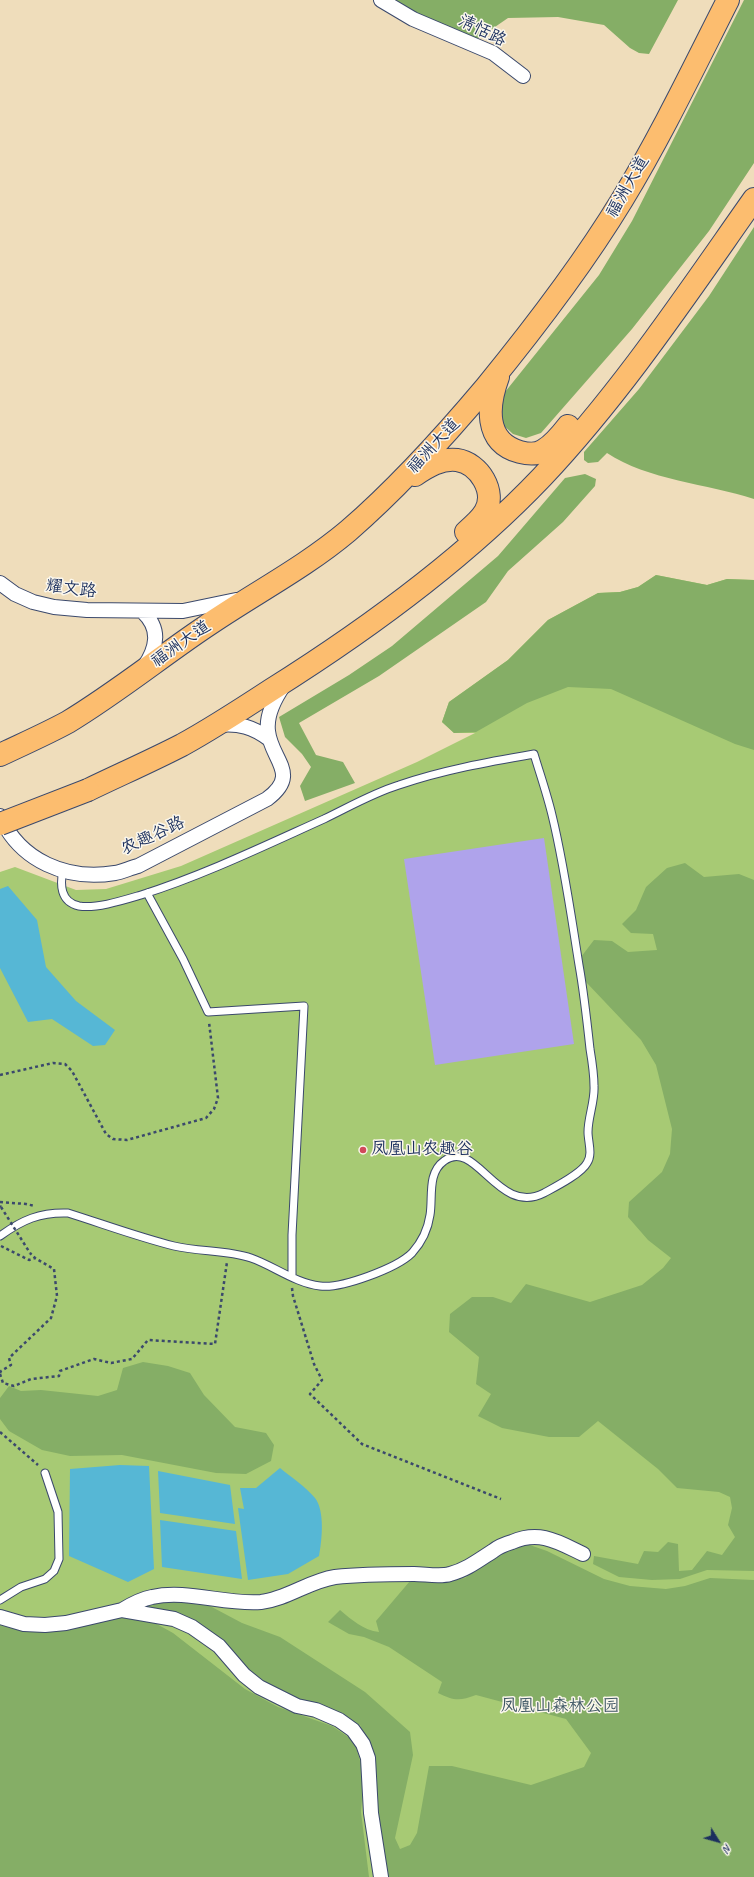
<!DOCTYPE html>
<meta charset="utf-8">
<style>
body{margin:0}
#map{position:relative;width:754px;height:1877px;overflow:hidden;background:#efddbb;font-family:Caveat,sans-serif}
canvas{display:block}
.north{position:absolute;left:698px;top:1821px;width:40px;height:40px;-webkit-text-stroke:3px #fbf7ec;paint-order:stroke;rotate:127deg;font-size:11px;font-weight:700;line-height:16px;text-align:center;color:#1b2f5e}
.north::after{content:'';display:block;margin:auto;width:14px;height:18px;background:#1b2f5e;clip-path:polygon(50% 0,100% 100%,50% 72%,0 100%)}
</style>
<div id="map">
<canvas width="754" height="1877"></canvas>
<div class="north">N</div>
</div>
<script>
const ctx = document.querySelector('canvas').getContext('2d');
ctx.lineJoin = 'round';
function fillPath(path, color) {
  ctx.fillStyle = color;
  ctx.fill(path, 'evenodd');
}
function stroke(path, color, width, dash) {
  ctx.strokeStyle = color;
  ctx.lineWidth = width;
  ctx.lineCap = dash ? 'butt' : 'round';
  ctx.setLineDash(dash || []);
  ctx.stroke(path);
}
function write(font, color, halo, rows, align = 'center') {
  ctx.font = font + ' Caveat,"LXGW WenKai TC",sans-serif';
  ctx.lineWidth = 3;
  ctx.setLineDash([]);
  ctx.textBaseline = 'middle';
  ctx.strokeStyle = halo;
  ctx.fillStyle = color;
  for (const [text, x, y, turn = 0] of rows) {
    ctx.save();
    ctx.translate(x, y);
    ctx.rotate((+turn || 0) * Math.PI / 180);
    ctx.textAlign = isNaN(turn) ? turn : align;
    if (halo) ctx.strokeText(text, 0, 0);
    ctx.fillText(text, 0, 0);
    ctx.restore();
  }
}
fillPath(new Path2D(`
 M656,575L707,585L727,579L754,580V1877H0V872L15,867L76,890L106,889L181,866L417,762L475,733H454L442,722L449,702L508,660L548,620L598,593L620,592L638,587Z`), '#a7ca74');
fillPath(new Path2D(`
 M392,0H678L649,54L639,53L630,48L604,25L558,17L508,18L476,40L415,13Z
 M744,0H754V163L709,231L632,329L541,433L526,438L513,434L502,424L497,410L501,397L599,275L632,221Z
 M754,227V499C708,484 647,480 607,453L598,462L588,463L584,460V452L639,389L709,296Z
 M585,474L596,479L595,486L563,522L508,571L486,602L379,676L299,723L316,755L343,762L355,783L305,801L300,786L311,767L302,754L285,737L279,717L349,675L392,646L498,556L565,478Z
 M656,575L707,585L727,579L754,580V750L735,744L611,689L568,687L527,703L476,732L454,733L442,722L449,702L508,660L548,620L598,593L620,592L638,587Z
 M685,863L704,877L739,874L754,880V1571L707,1570L680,1579L652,1580L619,1577L593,1564L594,1556L638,1564L644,1551L658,1552L668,1542L678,1544L679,1571L692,1570L707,1551L722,1555L735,1537L728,1525L732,1508L730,1497L719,1492L677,1488L658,1469L598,1421L579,1437H549L502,1428L478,1416L491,1394L476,1384L479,1357L449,1332L450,1314L472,1297H493L511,1303L526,1284L590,1302L642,1285L663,1268L671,1258L648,1240L628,1217L629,1202L662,1172L670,1154L672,1129L656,1065L641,1040L586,982L581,957L594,940L612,941L628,952L657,950L653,934L631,933L622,924L636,910L646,887L667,868Z
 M143,1362L168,1366L190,1373L204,1395L235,1427L266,1433L274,1445L271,1461L246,1474L216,1473L122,1455L70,1456L42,1450L9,1431L0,1419V1398L9,1386L21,1391L41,1390L98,1396L117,1390L123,1368Z
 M527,1544L547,1551L604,1579L630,1586L666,1589L685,1586L710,1578L754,1580V1877H387L375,1807L376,1757L360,1725L315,1704L286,1694L267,1683L247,1668L227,1645L139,1606L155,1599L210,1606L242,1623L280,1637L365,1692L410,1732L413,1755L395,1838L400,1849L410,1845L417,1833L429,1766H452L531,1785L584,1767L591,1753L566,1719L476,1695C460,1701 454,1701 438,1693L442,1682L389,1647L364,1637L349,1634L328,1622L340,1610C352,1620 363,1630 379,1632L376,1621L410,1581H449L465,1578L490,1559L508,1549Z
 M112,1615L146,1618L173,1633L245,1689L278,1707L332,1726L354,1741L364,1774L361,1812L369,1877H0V1625C42,1639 72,1626 112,1615Z`), '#85ae66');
fillPath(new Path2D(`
 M8,886L37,920L46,967L76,1001L115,1030L105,1045L93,1046L52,1019L28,1022L0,968V889Z
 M120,1465L149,1466L154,1569L128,1582L69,1556L70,1469Z
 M280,1468C291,1477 306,1487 315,1498C325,1511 322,1540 319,1556L288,1574L248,1580L238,1508L244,1509L240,1488H256Z
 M158,1471L230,1485L235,1524L160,1513Z
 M160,1520L236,1531L242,1579L162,1567Z`), '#56b7d5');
fillPath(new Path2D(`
 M544,838L574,1044L435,1065L404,859Z`), '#afa3eb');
const lane = new Path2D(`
 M147,893L183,959L208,1012L304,1006L292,1235V1277
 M0,1236C22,1220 40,1212 68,1213C103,1224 138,1237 174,1246C199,1252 227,1250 251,1258C274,1266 295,1283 320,1286C341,1289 397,1268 412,1253C421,1243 428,1229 430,1215C433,1198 427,1173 444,1161C476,1137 498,1217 544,1193C555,1187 581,1174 587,1163C593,1154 588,1142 588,1132C588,1117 595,1101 594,1086C594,1073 592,1061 590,1049C587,1021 584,993 579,965C571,915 564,864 552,815C547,794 540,774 534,754C488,762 443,770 399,785C373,793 349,807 324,819C264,846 204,875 141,895C124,900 96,909 79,906C60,902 60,884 63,870
 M0,1600L21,1587L45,1579L54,1571L59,1559L58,1512L45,1473`);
const street = new Path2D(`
 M381,0L413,19L493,53L523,76
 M0,583L15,594L33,602L54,607L87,610L183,611L236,600
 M143,612C161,629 157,648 144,667
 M219,725C239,723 253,727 269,739
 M0,816C20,861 67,881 115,873C122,872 130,868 138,866L267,799C301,774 271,760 268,731C266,715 275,698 284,685
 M122,1610C132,1604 141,1599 152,1597C187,1589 225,1605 261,1602C287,1599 309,1581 335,1577C362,1574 388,1574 414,1574C425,1574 440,1577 450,1574C466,1570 479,1560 493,1551C498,1547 505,1544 512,1542C540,1530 558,1542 583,1554
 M0,1617L24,1624L45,1625L66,1623L122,1610L174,1619L192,1627L219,1646L244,1675L259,1687L297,1706L316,1710L339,1720L353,1730L363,1744L368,1758L371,1813L381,1877`);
const primary = new Path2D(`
 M498,377C488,404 483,442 520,452C528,454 537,455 544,450C554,444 561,435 568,426
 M415,475C427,467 441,458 457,460C479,463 497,492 485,512C481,519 473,526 466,532
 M0,755C23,744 46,734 68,722C116,693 159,658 205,627C253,594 304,568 348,531C399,487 443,438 486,387C535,327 582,266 622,200C661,136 694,67 728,0
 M88,790C119,775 151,761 182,745C213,728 242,709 271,690C368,629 463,560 542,477C622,392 687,294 754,199`);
stroke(lane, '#3b496c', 9);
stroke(street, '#3b496c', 16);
stroke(primary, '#3b496c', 24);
stroke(new Path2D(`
 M0,1075L53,1063L65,1064L72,1071L106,1134L113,1139L127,1140L206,1118L214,1109L218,1098L209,1022
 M0,1202L26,1204L35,1206
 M0,1206L1,1207
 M1,1246L29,1260L35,1258
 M292,1288L293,1296L314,1364L322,1380L310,1394L362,1444L501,1499
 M0,1373L1,1371L11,1365L9,1358L51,1318L57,1296L54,1269L35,1258L30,1253
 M0,1374L3,1383L14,1386L31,1379L59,1376L60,1371L94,1359L111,1363L132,1359L148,1340L215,1344L227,1262
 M0,1432L38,1465`), '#3b496c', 2.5, [3, 3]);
stroke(lane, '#fff', 7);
stroke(street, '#fff', 14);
stroke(primary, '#fcbd6f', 22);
const primaryBridge = new Path2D(`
 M0,824L88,790`);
stroke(primaryBridge, '#3b496c', 24, []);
stroke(new Path2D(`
 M1,1207L30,1253`), '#3b496c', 2.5, [3, 3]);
stroke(primaryBridge, '#fcbd6f', 22);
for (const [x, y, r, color] of [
 [363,1150,4,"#d1495b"]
]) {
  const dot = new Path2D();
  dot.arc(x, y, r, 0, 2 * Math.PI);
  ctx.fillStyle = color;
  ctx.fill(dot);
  stroke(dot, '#fbf7ec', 1.5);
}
write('17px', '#1b2f5e', '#fbf7ec', [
 ["清恬路",482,31,26],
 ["福洲大道",628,187,-60],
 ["福洲大道",434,446,-47],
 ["耀文路",71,589,7],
 ["福洲大道",181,644,-35],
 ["农趣谷路",153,836,-25]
]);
write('17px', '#1b2f5e', '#fbf7ec', [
 ["凤凰山农趣谷",371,1150]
], 'left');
write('17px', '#3e5664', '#fbf7ec', [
 ["凤凰山森林公园",560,1707]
]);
</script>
